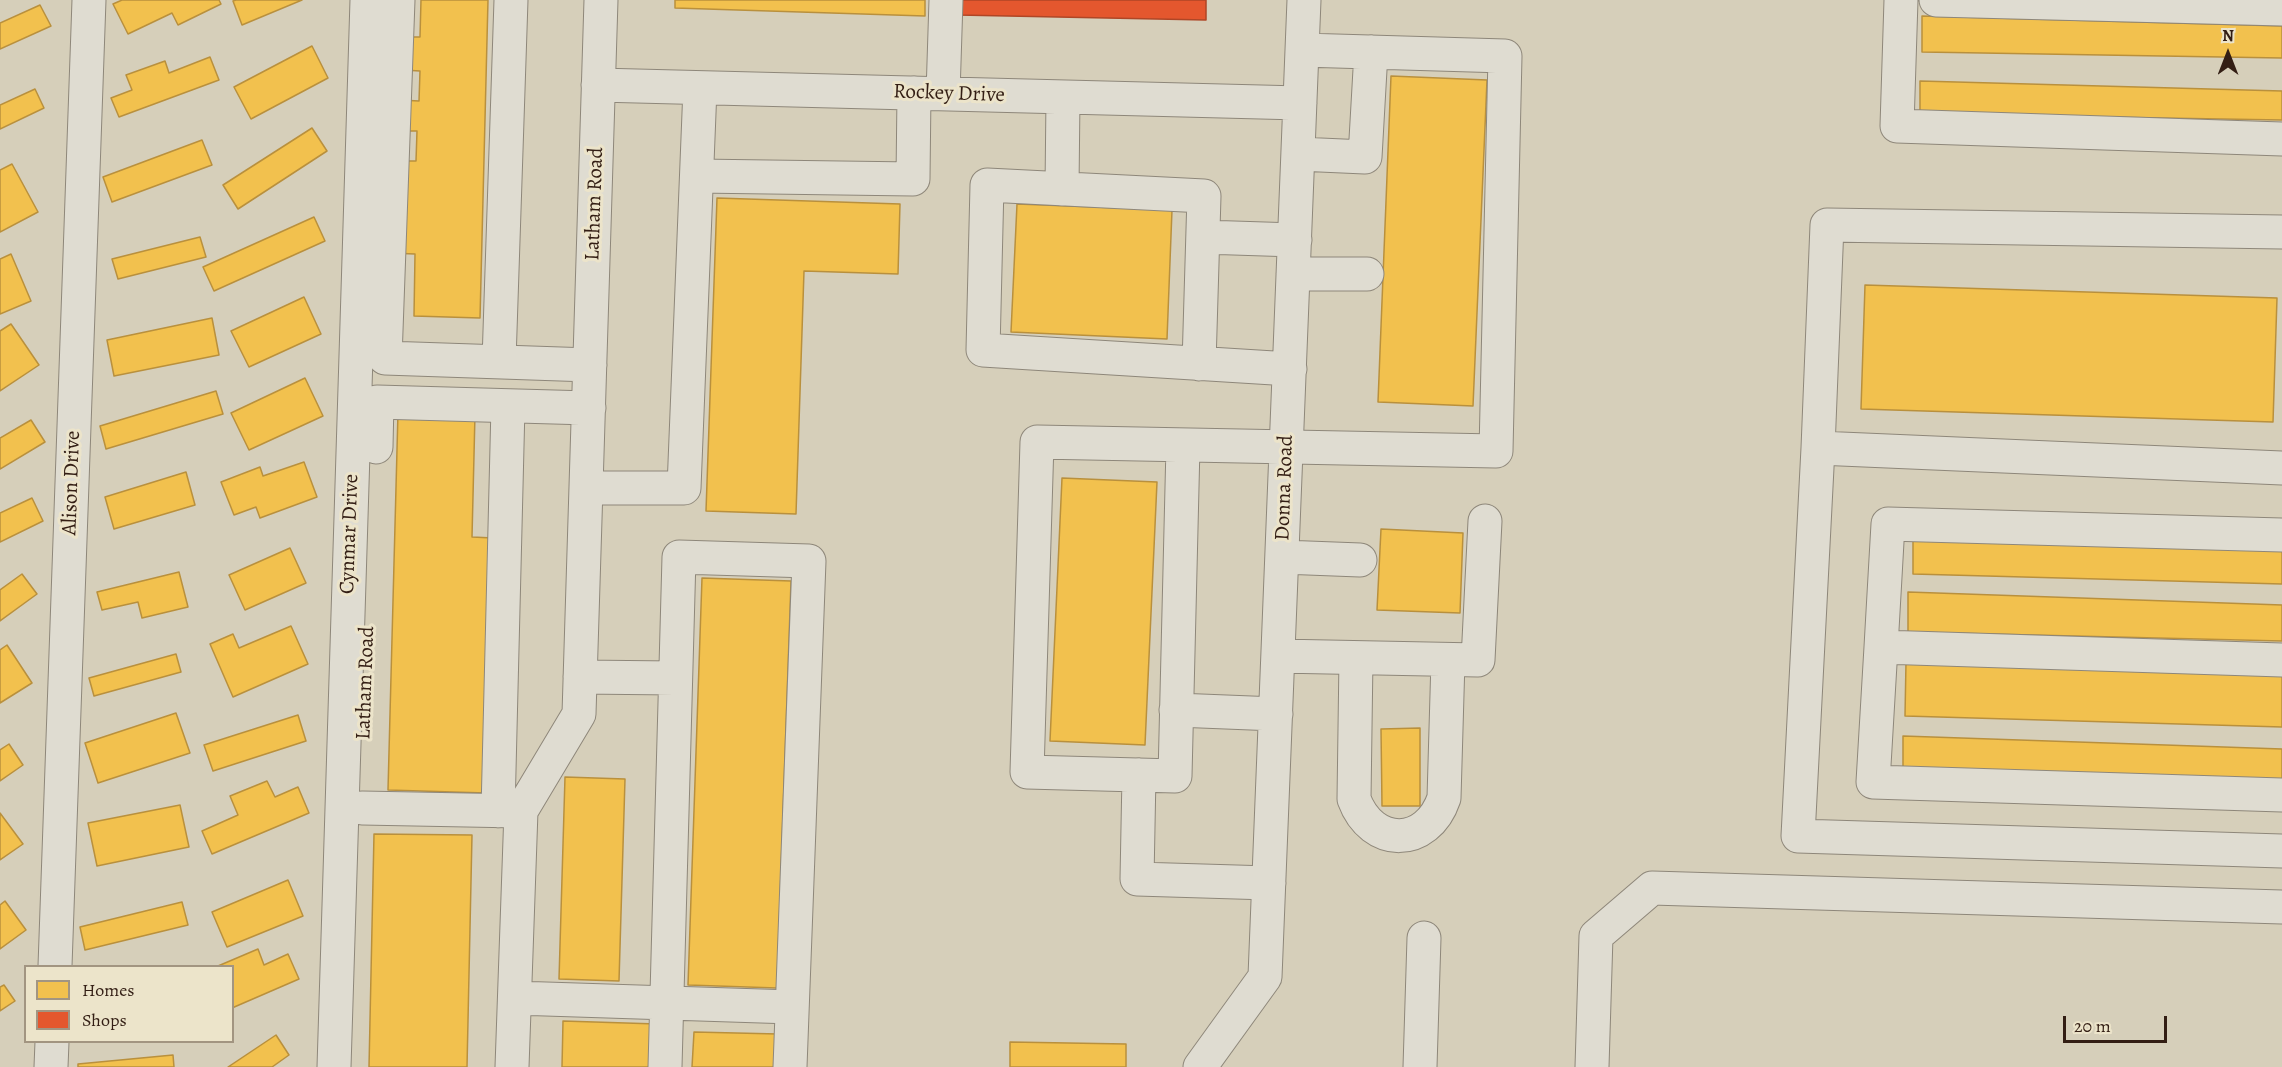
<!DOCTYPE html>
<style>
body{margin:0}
#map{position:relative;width:2282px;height:1067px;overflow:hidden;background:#d6cfba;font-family:Alegreya,serif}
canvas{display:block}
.legend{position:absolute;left:24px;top:965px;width:210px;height:78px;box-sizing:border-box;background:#ece4ca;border:2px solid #a29581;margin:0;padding:8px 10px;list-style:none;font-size:18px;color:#331e14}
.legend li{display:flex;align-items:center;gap:12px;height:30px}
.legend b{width:30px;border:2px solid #a29581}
.north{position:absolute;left:2198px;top:24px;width:60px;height:60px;-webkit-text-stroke:4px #ece4ca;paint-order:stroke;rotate:0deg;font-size:16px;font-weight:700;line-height:24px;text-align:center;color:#331e14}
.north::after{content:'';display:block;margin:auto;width:21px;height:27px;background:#331e14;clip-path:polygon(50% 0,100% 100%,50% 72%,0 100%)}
.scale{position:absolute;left:2063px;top:1016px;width:104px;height:27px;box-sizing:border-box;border:3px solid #331e14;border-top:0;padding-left:8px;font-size:18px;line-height:21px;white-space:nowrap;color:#331e14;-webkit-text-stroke:4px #ece4ca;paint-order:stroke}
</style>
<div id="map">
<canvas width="2282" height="1067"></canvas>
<ul class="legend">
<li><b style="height:16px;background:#f2c14e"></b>Homes</li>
<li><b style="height:16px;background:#e4572e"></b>Shops</li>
</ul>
<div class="north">N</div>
<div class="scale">20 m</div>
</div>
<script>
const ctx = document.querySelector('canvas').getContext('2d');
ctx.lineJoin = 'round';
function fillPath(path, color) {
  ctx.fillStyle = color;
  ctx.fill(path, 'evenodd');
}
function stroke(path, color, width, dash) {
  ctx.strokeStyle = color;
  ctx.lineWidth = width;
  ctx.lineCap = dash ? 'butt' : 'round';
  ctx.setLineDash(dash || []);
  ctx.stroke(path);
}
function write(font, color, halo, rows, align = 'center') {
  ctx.font = font + ' Alegreya,serif';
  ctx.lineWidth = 6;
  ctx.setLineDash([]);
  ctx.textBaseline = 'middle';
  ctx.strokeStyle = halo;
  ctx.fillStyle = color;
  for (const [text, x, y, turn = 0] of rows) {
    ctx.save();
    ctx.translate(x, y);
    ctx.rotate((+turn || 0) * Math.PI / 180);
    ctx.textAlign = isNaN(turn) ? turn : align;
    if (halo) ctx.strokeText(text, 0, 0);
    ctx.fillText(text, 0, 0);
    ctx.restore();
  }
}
const homes = new Path2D(`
 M122,0H219L221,4L178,25L172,13L128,34L113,4Z
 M236,0H302L242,25L233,1Z
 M421,0H488L480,318L414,316L415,254L390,253L405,161H416L417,131H399L400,100L419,101L420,71L403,70L404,37H420Z
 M675,0H925V16L675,8Z
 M40,5L51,26L0,49V23Z
 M1922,16L2282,26V58L1922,52Z
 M312,46L328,78L251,119L234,87Z
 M210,57L219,80L119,117L111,98L132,90L126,75L165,61L169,73Z
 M1391,76L1487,80L1473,406L1378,402Z
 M1920,81L2282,91V120L1920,114Z
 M35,89L44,108L0,129V105Z
 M312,128L327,151L238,209L223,185Z
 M202,140L212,165L112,202L103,177Z
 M12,164L38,212L0,232V170Z
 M717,198L900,204L898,274L804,271L796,514L706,511Z
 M1017,204L1172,210L1167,339L1011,332Z
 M314,217L325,241L214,291L203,267Z
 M200,237L206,257L118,279L112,259Z
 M11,254L31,301L0,314V259Z
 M1865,285L2277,298L2273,422L1861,409Z
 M304,297L321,334L249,367L231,331Z
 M212,318L219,355L114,376L107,340Z
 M11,324L39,365L0,391V331Z
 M305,378L323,416L249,450L231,413Z
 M216,391L223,414L106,449L100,426Z
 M398,412L475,414L472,537L493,538L486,793L388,790Z
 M31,420L45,442L0,469V438Z
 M304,462L317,497L260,518L256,507L234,515L221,482L260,467L263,476Z
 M186,472L195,505L114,529L105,497Z
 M1062,478L1157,482L1145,745L1050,741Z
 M32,498L43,521L0,542V513Z
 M1381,529L1463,533L1460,613L1377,610Z
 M1913,536L2282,549V584L1913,574Z
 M290,548L306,583L245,610L229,575Z
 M179,572L188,607L142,618L138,602L102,610L97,592Z
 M22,574L37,594L0,621V590Z
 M702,578L791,581L777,988L688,985Z
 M1908,592L2282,605V641L1908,632Z
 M291,626L308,664L233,697L210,644L233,634L239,648Z
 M7,645L32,683L0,703V650Z
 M176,654L181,672L94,696L89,678Z
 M1906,662L2282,672V727L1905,716Z
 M176,713L190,753L98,783L85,743Z
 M298,715L306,741L213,771L204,745Z
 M1420,728V806H1382L1381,729Z
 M1903,736L2282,749V784L1903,774Z
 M9,744L23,765L0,781V750Z
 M565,777L625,779L619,981L559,979Z
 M267,781L275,797L298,787L309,813L212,854L202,831L238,815L230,796Z
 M180,805L189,847L97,866L88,823Z
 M0,813L23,844L0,860Z
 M374,834L472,835L467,1067H369Z
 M288,880L303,916L227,947L212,912Z
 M5,901L26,930L0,949V905Z
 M182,902L188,925L85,950L80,927Z
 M258,949L264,965L288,954L299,979L232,1008V966H218Z
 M4,985L15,1001L0,1011V987Z
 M563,1021L657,1024L655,1067H562Z
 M694,1032L778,1034L776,1067H692Z
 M276,1035L289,1055L272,1067H228Z
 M1010,1042L1126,1044V1067H1010Z
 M173,1055L174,1067H78V1064Z`);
fillPath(homes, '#f2c14e');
stroke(homes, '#b9903d', 1.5);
const shops = new Path2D(`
 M958,0H1206V20L958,15Z`);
fillPath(shops, '#e4572e');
stroke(shops, '#af4626', 1.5);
const minor = new Path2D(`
 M398,0L385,358L590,365
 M1901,0L1897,126L2282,139
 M1936,0L2282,9
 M598,85L1300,103
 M943,94L946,0
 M1298,154L1365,157L1371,52
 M697,176L913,179L914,93
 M1062,189L1063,97
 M2282,232L1827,225L1818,448L2282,468
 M1203,237L1295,240
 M1293,274H1367
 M499,361L511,0
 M1199,364L1204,196L987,185L983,350L1290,369
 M1183,446L1175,776L1027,772L1037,442L1496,451L1505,56L1302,50
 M376,447L377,402L589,408
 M1818,448L1798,836L2282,851
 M586,488H684L700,88
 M2282,535L1888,524L1881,647L2282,660
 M1282,557L1360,560
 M1881,647L1873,782L2282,795
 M1278,656L1478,660L1485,521
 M1356,658L1354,799C1372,848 1427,848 1444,798L1448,660
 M580,677L675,678
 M1176,710L1276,714
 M1139,775L1137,879L1269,883
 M362,808L519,811
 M498,811L508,406
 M55,966L89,0
 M515,998L792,1007
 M51,1067L52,1042
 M334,1067L367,0
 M512,1067L521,811L579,714L601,0
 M665,1067L679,557L809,561L790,1067
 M1200,1067L1265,977L1304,0
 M1420,1067L1424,938
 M1592,1067L1596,936L1652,888L2282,907`);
stroke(minor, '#8e877a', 35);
stroke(minor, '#dfdcd1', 33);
write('21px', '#331e14', '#ece4ca', [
 ["Rockey Drive",949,94,2],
 ["Latham Road",595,204,-88],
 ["Alison Drive",72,483,-88],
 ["Donna Road",1285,488,-88],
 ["Cynmar Drive",350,534,-88],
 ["Latham Road",366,683,-88]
]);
</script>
